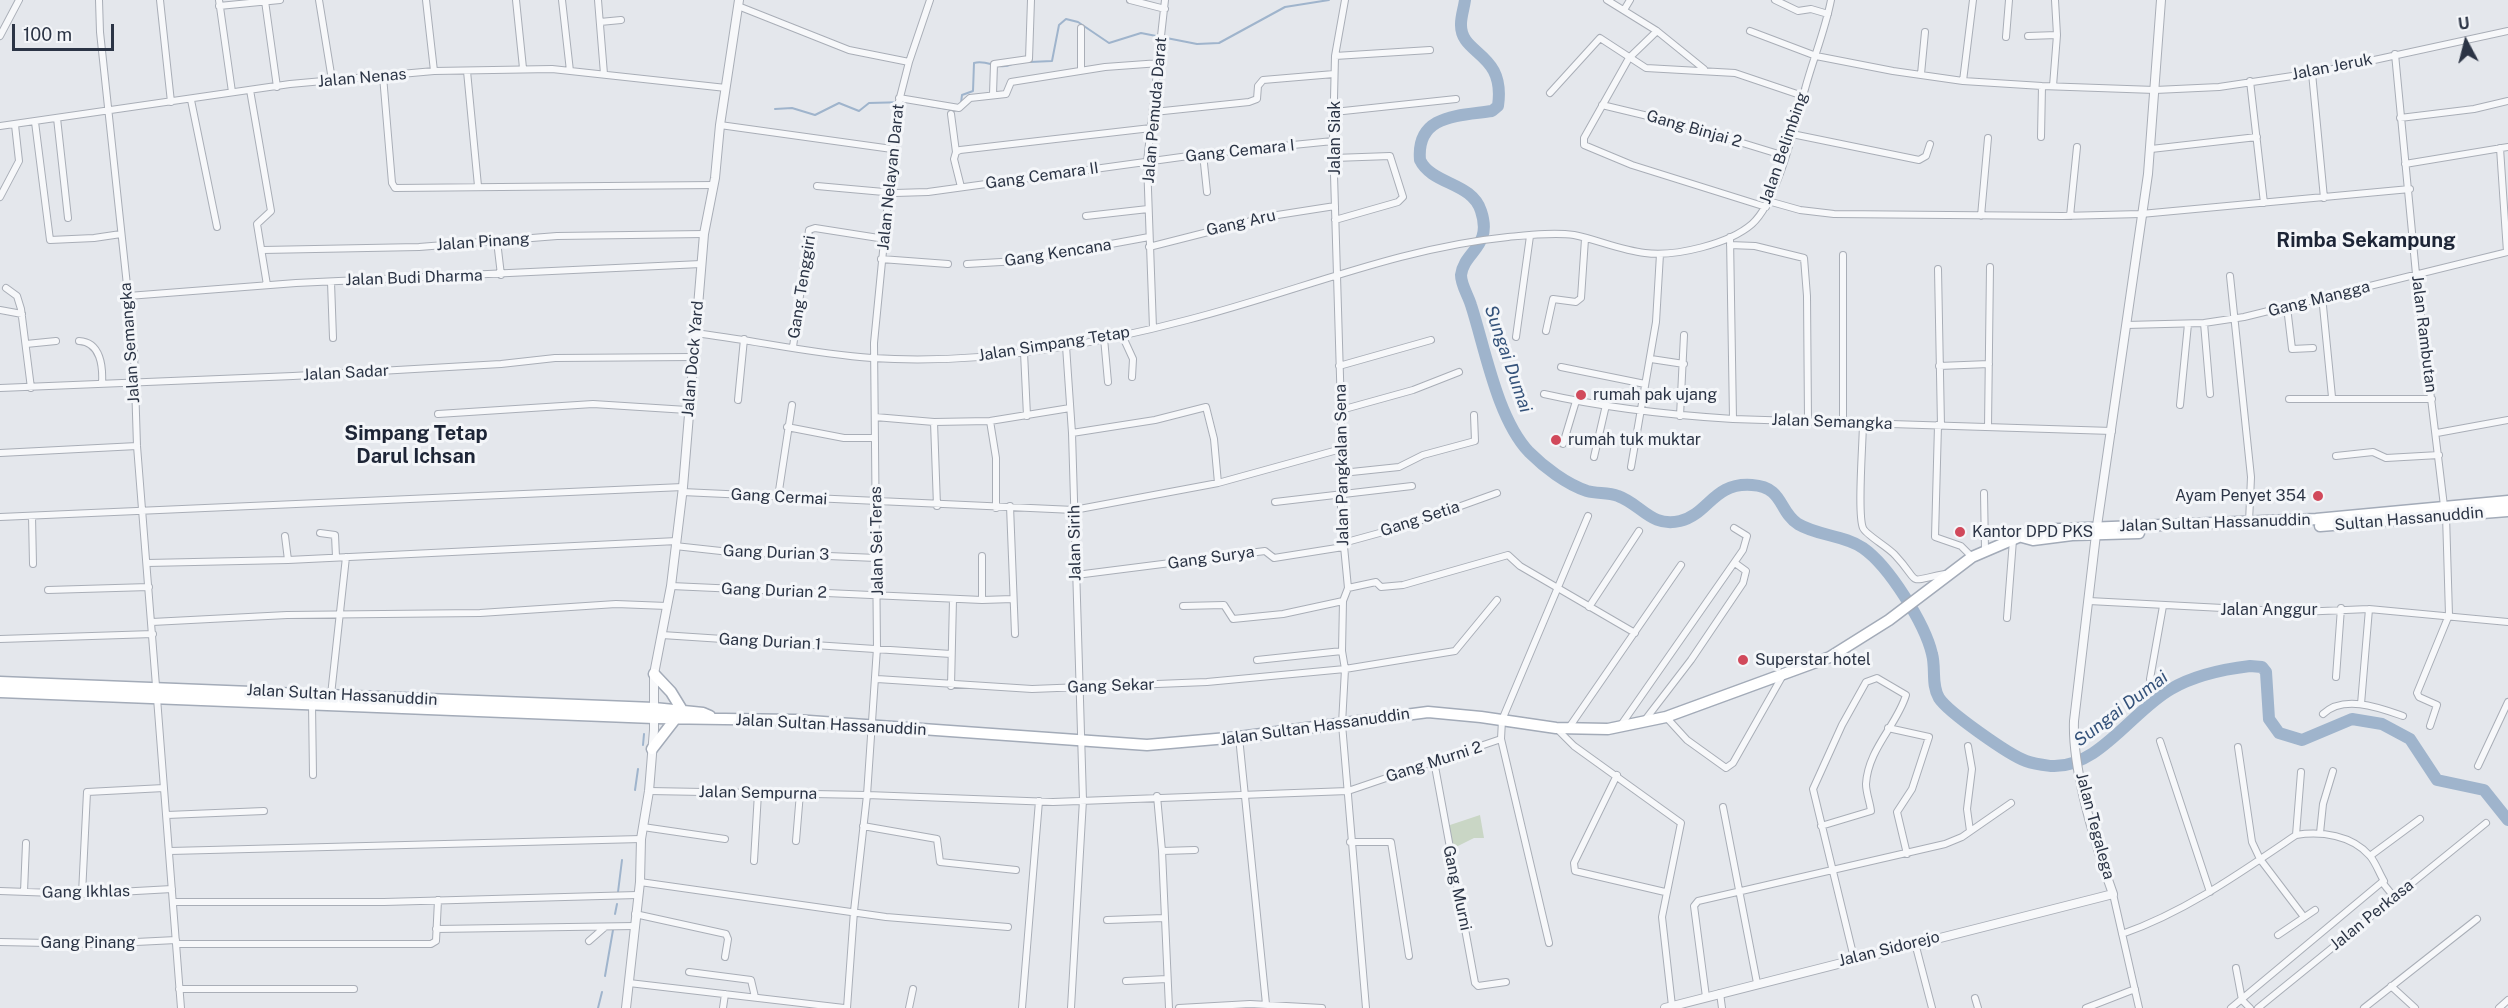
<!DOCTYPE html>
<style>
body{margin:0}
#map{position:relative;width:2508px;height:1008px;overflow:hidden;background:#e4e7ec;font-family:"Public Sans",sans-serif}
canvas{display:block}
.north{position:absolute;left:2436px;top:12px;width:60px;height:60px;-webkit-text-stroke:4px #f4f6f9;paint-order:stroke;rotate:353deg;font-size:16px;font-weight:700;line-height:24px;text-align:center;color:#2b3445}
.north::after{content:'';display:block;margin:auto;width:21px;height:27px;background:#2b3445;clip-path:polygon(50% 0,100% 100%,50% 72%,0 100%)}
.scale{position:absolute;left:12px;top:24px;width:102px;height:27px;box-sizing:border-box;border:3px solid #2b3445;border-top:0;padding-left:8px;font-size:18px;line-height:21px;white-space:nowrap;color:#2b3445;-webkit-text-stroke:4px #f4f6f9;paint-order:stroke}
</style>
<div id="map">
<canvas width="2508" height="1008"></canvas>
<div class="north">U</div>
<div class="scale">100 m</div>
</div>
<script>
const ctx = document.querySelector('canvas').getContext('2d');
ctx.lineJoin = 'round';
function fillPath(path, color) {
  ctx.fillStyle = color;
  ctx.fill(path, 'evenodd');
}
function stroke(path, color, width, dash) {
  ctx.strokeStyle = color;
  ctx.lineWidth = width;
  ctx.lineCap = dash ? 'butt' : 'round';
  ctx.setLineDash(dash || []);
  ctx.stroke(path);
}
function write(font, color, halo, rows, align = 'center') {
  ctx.font = font + ' "Public Sans",sans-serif';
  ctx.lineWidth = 6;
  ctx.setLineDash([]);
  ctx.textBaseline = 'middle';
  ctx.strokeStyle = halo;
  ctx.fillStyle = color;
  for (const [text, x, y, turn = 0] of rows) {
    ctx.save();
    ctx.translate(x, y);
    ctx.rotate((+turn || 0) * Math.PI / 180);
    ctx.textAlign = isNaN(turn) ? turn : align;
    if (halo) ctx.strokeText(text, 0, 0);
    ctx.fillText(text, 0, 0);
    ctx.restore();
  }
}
fillPath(new Path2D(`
 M1480,815L1484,838H1474L1452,849L1447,826Z`), '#c9d6c5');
stroke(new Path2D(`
 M1030,62L1052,61L1059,25L1066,19L1078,22L1109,43L1141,33L1197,44L1219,43L1285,7L1329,0
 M961,103L962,95L973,91L974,63C988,59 998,71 1012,64
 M930,106L954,110
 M775,109L792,108L815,115L839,103L859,111L869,103L907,102
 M643,745L644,734
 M635,790L638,769
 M618,892L622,860
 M615,914L617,904
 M605,976L613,930
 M598,1008L602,992`), '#9fb4cc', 2);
stroke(new Path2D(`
 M1465,0C1464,8 1461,16 1461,24C1460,56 1506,51 1498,106L1492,111C1459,116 1416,114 1420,160C1432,185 1472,182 1481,211C1493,247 1464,251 1461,275C1461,285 1468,295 1471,305C1485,348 1497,418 1529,452C1544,467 1566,484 1587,491C1597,494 1608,492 1618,496C1641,504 1651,528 1680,521C1709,514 1713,482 1752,485C1784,487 1778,511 1798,524C1818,536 1844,535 1863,548C1889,566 1925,624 1932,654C1936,668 1931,685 1939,698C1948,712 2009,755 2026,761C2034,764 2043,765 2051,766C2098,769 2132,711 2171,689C2193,676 2225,669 2250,666L2262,667L2266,672L2269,719L2279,733L2302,740L2352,719L2382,724L2410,739L2437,780L2484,790L2508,820`), '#9fb4cc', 12);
const minor = new Path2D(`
 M99,0L100,32L134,351L137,446L156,686
 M160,0L171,102
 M219,0L232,92
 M319,0L332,80
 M426,0L434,71
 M516,0L523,68
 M562,0L570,71
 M598,0L604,74
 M930,0L909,62L897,109L874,343L877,648L867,795L1053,802L1348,791L1501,739L1502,720L1588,516
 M1130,0L1165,9
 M1345,0L1335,56L1333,141L1341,410V515L1348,588L1343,601L1342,651L1345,669L1342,724L1366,1008
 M1607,0L1657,31L1704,69
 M1775,0L1798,11L1811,9L1828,14
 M265,1L277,87
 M219,6L280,0
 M738,6L849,50L909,62
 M1624,10L1630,0
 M600,22L621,20
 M1081,28V70
 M1657,31L1629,58L1584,138V145L1632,165L1766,207
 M1750,31L1816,56L1893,71L1963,81L2042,86L2155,90L2219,87L2319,72L2508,31
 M0,36L19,0
 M2028,36L2057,35
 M2006,37L2009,0
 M2395,54L2416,274L2444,506
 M1335,56L1430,50
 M467,71L478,186
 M2312,73L2324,198
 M1921,74L1925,32
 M383,76L392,183L395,188L713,185
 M1963,81L1973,0
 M2250,81L2264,203
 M2053,86L2057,35L2055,0
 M250,90L271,211L257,224L267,285
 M1550,93L1600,38L1646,68L1735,73L1803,96
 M993,94L994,64L1029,59L1031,0
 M899,98L959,108L970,98L1006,94L1011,82L1105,67L1160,63
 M191,100L217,227
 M1602,105L1677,123L1785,156
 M1154,112L1249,102L1257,99L1258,86L1263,80L1334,74
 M1334,112L1456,99
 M951,114L956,152
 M57,118L68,218
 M2400,118L2474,109L2508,101
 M35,122L50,240L94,238L121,234
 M720,125L892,149
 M0,126L290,84L434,71L552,69L726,88
 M1792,134L1919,160L1926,156L1930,144
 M2041,137L2042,86
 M2500,148L2507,252
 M2151,149L2257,137
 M1203,154L1207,192
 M1334,158L1390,156L1403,197L1398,202L1335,220
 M2405,164L2508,147
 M817,186L895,193L928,192L1203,154L1333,141
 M961,187L954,159L956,152L960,150L1151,128
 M0,197L19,161L15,125
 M1768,201L1800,210L1834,214L2062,216L2141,214L2410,189
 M1086,216L1148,209
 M1981,216L1988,138
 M2070,216L2077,147
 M1730,237L1733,419L2112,431
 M497,241L501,275
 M1730,245L1755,246L1804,258L1807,296L1808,420
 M1149,247L1271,216L1335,206
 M263,250L419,247L557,236L704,234
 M1843,255V421
 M881,259L948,264
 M967,264L1018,261L1149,237
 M1938,269L1941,426
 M2230,276L2251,477L2249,522
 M331,282L333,338
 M6,288L17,296L21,309L31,388
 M128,296L296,283L701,264
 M2322,296L2332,397
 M2287,307L2292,349L2313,348
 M0,310L22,314
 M2204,323L2210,394
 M2126,325L2204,323L2244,317L2508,252
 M1153,328L1147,162L1165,0
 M1546,331L1553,299L1576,302L1581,298L1585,239
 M694,333C754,340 812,354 872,358C977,365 1085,347 1187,320C1294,293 1397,248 1508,237C1529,235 1554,232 1574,235C1598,240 1621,250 1645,253C1675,257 1729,244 1752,224C1778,201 1795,123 1805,89C1813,59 1825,31 1831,0
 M1122,335L1133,359L1132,377
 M1516,337L1530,236
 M1104,338L1108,382
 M79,341C101,342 103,367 102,384
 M26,344L56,341
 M1066,346L1072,433L1083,800L1071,1008
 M793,347L809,230L815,228L885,239
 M1024,352L1027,416
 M1651,359L1684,364
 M1339,366L1431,340
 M1939,366L1989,364
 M1561,367L1645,384
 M0,388L293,376L501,364L555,358L693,357
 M1544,394C1606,408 1669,415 1733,419
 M2289,399H2432
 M738,400L744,339
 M2180,405L2188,324
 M1341,410L1413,390L1459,372
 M438,414L593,404L687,410
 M1680,416L1684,335
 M875,417L934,422L990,421L1070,408
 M990,421L996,458V508
 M934,422L937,506
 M1863,422C1863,442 1857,514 1863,528C1866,535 1888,547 1895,555C1923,585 1903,582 1945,574
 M1938,425L1935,537L1961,546L1972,557
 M787,427L844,438H875
 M1988,427L1990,267
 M1072,433L1155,420L1206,407L1214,439L1218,483
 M2437,433L2508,420
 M1563,444L1576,401
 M0,453L137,446
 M2336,456L2373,452L2386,458L2439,455
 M1594,457L1606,405
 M1631,467L1656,322L1660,254
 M1342,473L1399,467L1423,455L1475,441L1474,415
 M682,492L1074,510L1218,483L1341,449
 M1984,493L1985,549
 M778,497L792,405
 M1275,502L1412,486
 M1010,506L1015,634
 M32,516L33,564
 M0,517L683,487
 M320,533L335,535L336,557
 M285,536L288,560
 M1343,543L1405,526L1497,493
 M675,546L730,552L877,558
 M982,556V600
 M147,563L288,560L677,541
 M1076,575L1265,551L1274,558L1343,547
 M671,586L982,600L1013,599
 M1348,588L1376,582L1381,587L1403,585L1508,555L1520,566L1635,633
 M48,590L149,587
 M2089,601L2299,612L2369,609L2508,622
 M1183,606L1224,605L1233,619L1283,614L1343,601
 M1589,607L1639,531
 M2007,618L2013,540
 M152,622L287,615L480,613L616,604L667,606
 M662,635L951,654
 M0,639L153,634
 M1257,660L1342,651
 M2336,677L2341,608
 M877,679L1032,689L1207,682L1345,669L1455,651L1497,600
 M2150,679L2163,606
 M951,686L953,599
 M331,695L346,557
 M157,698L181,1008
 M312,704L313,775
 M2361,704L2369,609
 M2323,714C2344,694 2380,708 2403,716
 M1666,717L1687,740L1726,768L1733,763L1783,675
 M1645,720L1691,660L1743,583L1746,571L1735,563
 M1621,725L1743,550L1747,536L1734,528
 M2430,726L2437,705L2419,697L2417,693L2449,615L2446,515
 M1556,728L1574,746L1681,823L1662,917L1672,1006
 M1888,728L1929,737L1912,789L1897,812L1907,854
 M1568,729L1681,565
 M1239,737L1266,1004
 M1501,739L1549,943
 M2160,741L2210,892
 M1968,746L1972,769L1967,809L1970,831
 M2238,747L2252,842L2260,859L2304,917
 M1434,761L1475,983L1478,986L1506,982
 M2478,766L2508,702
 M1617,775L1574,863L1575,871L1665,892
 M649,791L867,795L854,911L847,1008
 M1157,796L1162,851L1169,1008
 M1723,807L1757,983
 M167,815L264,811
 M863,826L937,839L940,862L1016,870
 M1821,826L1871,811C1870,802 1866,793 1866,784C1868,749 1897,725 1906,695L1877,678L1866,682L1842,725L1813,789L1854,958
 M643,827L725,839
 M2320,833L2323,804L2333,771
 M2296,835L2301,772
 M796,841L800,793
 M1350,842H1391L1409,956
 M170,851L641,839
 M1162,851L1195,850
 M2370,856L2420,819
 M754,861L758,793
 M640,882L886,917L1008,927
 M0,891L82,894L172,889
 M24,892L26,843
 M82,894L87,792L164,788
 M2113,894L2139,1008
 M173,902H384L637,895
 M635,914L726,934L728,939L725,957
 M1107,920L1164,918
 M436,929L635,926
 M2122,934C2185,912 2240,873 2296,835C2321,831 2352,835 2370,856C2376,863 2379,873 2384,881L2382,882L2394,897
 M2278,935L2315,910
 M589,941L605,927
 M0,942L96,944L176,940
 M1915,943L1932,1008
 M176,944H431L436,941L438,900
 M2236,968L2242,1000L2250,1008
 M689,972L751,980L755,997
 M1126,981L1167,979
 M629,983L844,1008
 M2391,986L2415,1008
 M179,989H354
 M1720,993L1722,1008
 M1706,997L1694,906L1698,901L1945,844L1962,837L2011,803
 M1975,998L1978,1008
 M723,1008L725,994
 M909,1008L913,989
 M1022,1008L1039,801
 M1179,1008L1250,1004L1322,1008
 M2086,1008L2135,989
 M2231,1008L2382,882
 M2258,1008L2486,823
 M2364,1008L2477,919
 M2499,1008L2508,1000`);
const tertiary = new Path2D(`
 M626,1008L640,882L641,839L649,791L654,730V674L671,586L683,487L704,234L715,178L720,125L739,0
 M1665,1008L2113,894C2096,846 2072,772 2074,721L2097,526L2148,174L2161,0`);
const primary = new Path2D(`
 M2320,526L2508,511
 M2022,537L2033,540L2072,535L2139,533
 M654,674L671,692L682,710
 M0,682L654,708L703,713L710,716
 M0,692L654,718L795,720L1147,745L1239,737L1428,712L1481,717L1556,728L1608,729L1666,717L1830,657L1889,620L1972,557L2035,530L2316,519L2508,501
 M652,749L676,718`);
stroke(minor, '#a9aeb7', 8);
stroke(tertiary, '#a9aeb7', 10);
stroke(primary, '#a3abb8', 13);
stroke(minor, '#f7f8fa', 6);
stroke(tertiary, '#f7f8fa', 8);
stroke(primary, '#fff', 10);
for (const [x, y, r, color] of [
 [1581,395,6,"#d1495b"],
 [1556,440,6,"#d1495b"],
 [2318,496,6,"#d1495b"],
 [1960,532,6,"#d1495b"],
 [1743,660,6,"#d1495b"]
]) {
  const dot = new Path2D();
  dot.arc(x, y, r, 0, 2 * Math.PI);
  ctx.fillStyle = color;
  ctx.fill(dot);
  stroke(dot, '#f4f6f9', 2);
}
write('16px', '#2b3445', '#f4f6f9', [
 ["Jalan Jeruk",2332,67,-11],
 ["Jalan Nenas",362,78,-5],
 ["Jalan Pemuda Darat",1155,110,-85],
 ["Gang Binjai 2",1694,129,16],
 ["Jalan Siak",1335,138,-90],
 ["Jalan Belimbing",1784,148,-71],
 ["Gang Cemara I",1240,151,-6],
 ["Gang Cemara II",1042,176,-8],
 ["Jalan Nelayan Darat",891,177,-84],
 ["Gang Aru",1241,223,-13],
 ["Jalan Pinang",483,242,-4],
 ["Gang Kencana",1058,253,-9],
 ["Jalan Budi Dharma",414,278,-2],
 ["Gang Tenggiri",802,287,-81],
 ["Gang Mangga",2319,299,-14],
 ["Jalan Rambutan",2424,334,83],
 ["Jalan Semangka",130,343,-94],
 ["Jalan Simpang Tetap",1054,344,-9],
 ["Jalan Dock Yard",693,359,-85],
 ["Jalan Sadar",346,373,-3],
 ["Jalan Semangka",1832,422,2],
 ["Jalan Pangkalan Sena",1342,465,-91],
 ["Gang Cermai",779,497,3],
 ["Gang Setia",1420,519,-18],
 ["Sultan Hassanuddin",2409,519,-5],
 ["Jalan Sultan Hassanuddin",2215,523,-2],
 ["Jalan Sei Teras",877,541,-91],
 ["Jalan Sirih",1075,543,-91],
 ["Gang Durian 3",776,553,2],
 ["Gang Surya",1211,558,-8],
 ["Gang Durian 2",774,591,2],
 ["Jalan Anggur",2269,610],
 ["Gang Durian 1",770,642,3],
 ["Gang Sekar",1111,686,-2],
 ["Jalan Sultan Hassanuddin",342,695,3],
 ["Jalan Sultan Hassanuddin",831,725,3],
 ["Jalan Sultan Hassanuddin",1315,727,-8],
 ["Gang Murni 2",1434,762,-18],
 ["Jalan Sempurna",758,793,1],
 ["Jalan Tegalega",2095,826,75],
 ["Gang Murni",1457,888,78],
 ["Gang Ikhlas",86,892,-1],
 ["Jalan Perkasa",2372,915,-39],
 ["Gang Pinang",88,943],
 ["Jalan Sidorejo",1889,949,-14]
]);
write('16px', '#2b3445', '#f4f6f9', [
 ["rumah pak ujang",1593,395],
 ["rumah tuk muktar",1568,440],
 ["Ayam Penyet 354",2306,496,"right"],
 ["Kantor DPD PKS",1972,532],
 ["Superstar hotel",1755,660]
], 'left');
write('italic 18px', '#34527a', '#f4f6f9', [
 ["Sungai Dumai",1508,359,71],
 ["Sungai Dumai",2121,709,-37]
]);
write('bold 20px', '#1d2536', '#f4f6f9', [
 ["Rimba Sekampung",2366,241],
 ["Simpang Tetap",416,434],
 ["Darul Ichsan",416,457]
]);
</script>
